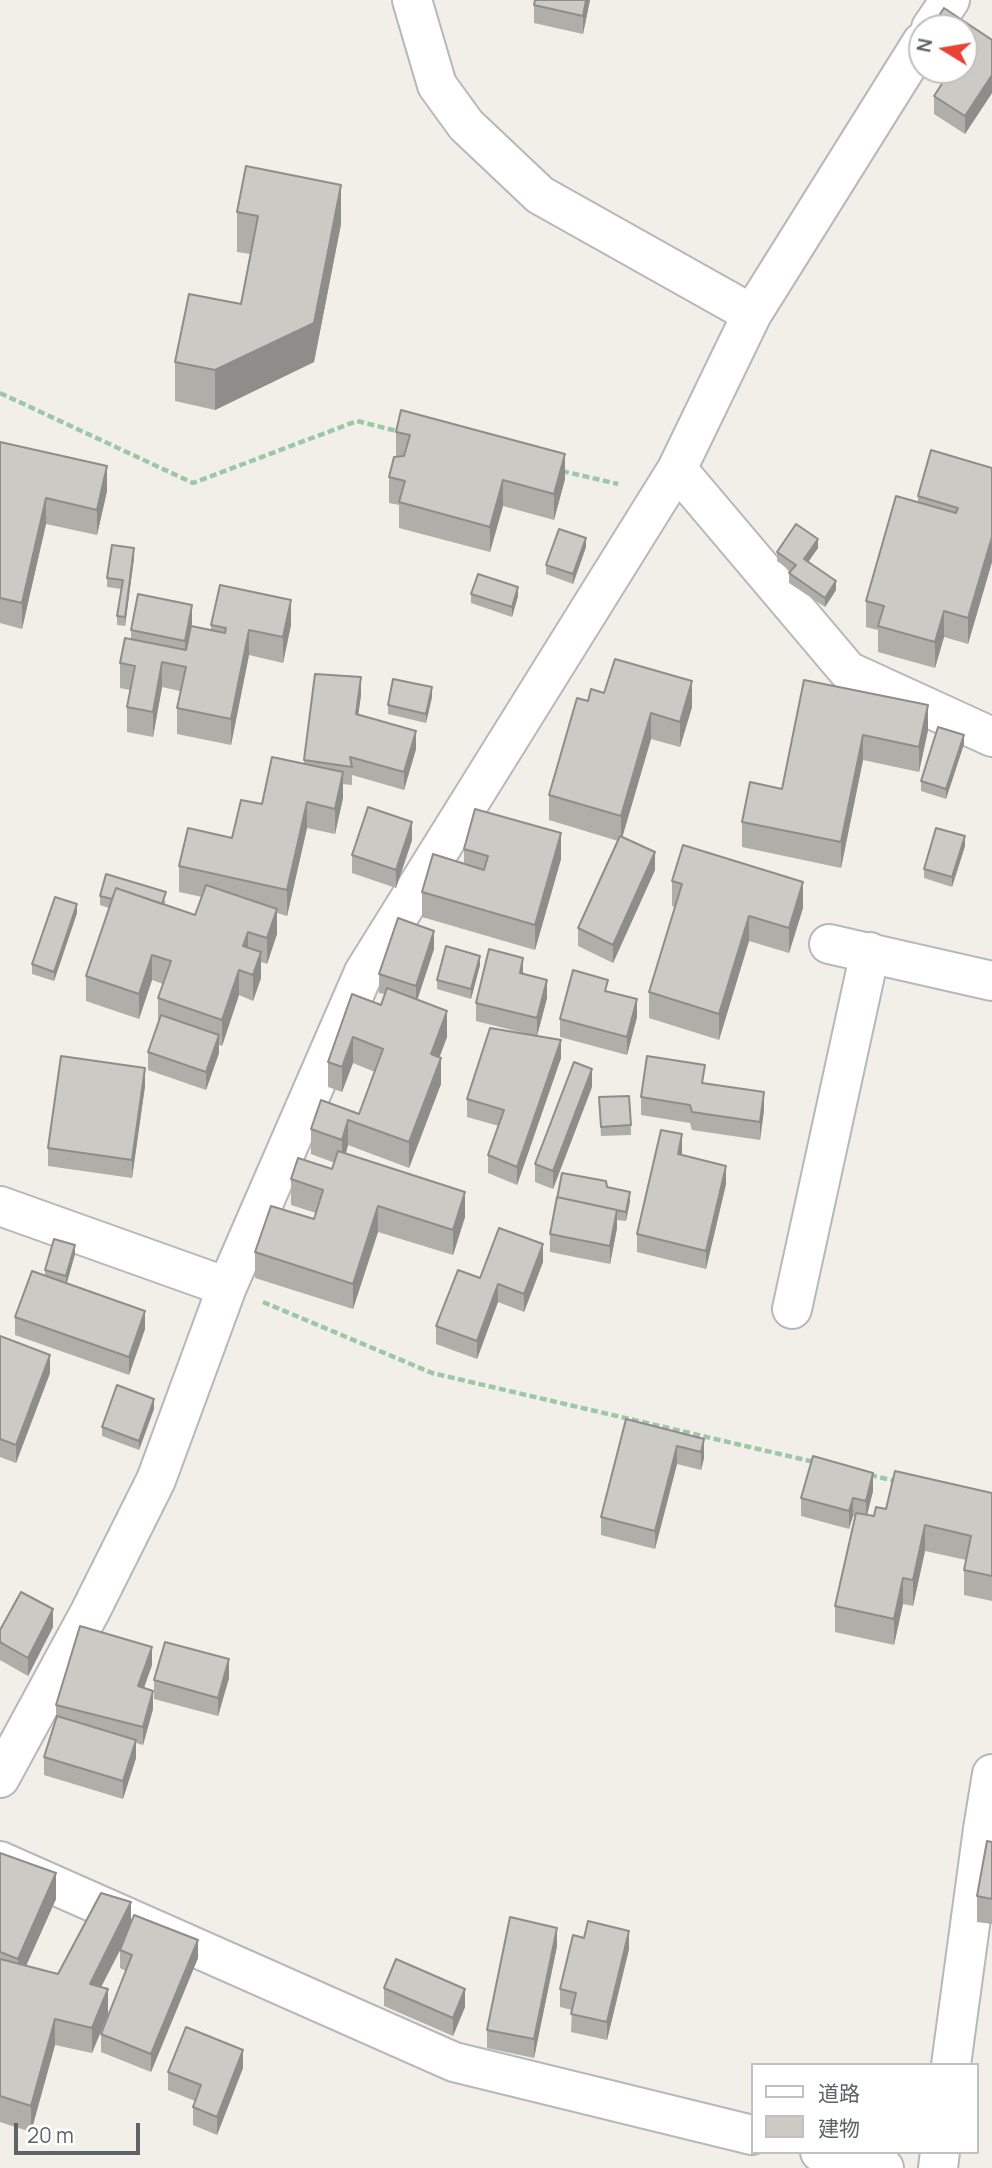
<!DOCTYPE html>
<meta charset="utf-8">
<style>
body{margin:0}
#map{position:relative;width:992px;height:2168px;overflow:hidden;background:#f1efe8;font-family:Manrope,"Noto Sans JP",sans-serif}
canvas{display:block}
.legend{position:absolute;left:751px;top:2063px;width:228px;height:91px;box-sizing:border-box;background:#fff;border:2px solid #bfc1c3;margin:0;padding:9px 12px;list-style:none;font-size:21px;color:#5f6368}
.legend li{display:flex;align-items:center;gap:14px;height:35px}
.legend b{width:35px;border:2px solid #bfc1c3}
.north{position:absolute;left:908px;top:14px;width:70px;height:70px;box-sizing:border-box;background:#fff;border:2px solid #bfc1c3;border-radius:50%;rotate:281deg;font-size:19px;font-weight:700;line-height:28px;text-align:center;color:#5f6368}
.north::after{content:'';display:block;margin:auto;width:24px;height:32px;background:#ea4335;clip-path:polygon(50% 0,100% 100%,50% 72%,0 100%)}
.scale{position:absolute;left:14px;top:2123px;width:126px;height:32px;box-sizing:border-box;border:4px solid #5f6368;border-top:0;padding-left:9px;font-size:21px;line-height:24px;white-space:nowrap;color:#5f6368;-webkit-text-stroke:5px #fff;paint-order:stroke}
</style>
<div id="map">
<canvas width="992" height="2168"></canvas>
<ul class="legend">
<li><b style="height:9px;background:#fff"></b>道路</li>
<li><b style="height:19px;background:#cccac5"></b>建物</li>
</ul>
<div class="north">N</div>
<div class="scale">20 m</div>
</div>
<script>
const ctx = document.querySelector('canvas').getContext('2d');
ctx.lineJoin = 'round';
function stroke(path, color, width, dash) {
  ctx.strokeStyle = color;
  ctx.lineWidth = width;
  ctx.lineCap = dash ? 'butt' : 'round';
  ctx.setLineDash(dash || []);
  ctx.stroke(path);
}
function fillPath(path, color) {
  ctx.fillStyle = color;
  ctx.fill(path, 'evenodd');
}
const minor = new Path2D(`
 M412,0L437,85L466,125L540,195L752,314
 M931,28L950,0
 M677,469L848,671L992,737
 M829,944L992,981
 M0,1206L227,1287
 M792,1309L870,952
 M0,1778L90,1612L156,1480L227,1287L364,972L677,469L752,314L922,42
 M0,1861L454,2062L752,2135
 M951,2065L983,1829L992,1774
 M820,2152L884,2168
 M938,2168L940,2152`);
stroke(minor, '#b5b8bc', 42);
stroke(new Path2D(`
 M0,393L193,483L357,421L401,432
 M562,471L618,484
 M263,1302L432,1373L814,1462
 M870,1475L896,1481`), '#9cc7a9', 4.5, [7, 3.5]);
stroke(minor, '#fff', 38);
fillPath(new Path2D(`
 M535,0H590L583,34L534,23V5Z
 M992,40V93L965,134L934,114V96L950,72L947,70H964Z
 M237,212L341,224L314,362L215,410L175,401V362L241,304L250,254L237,252Z
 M401,410L565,479L554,520L503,506L490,552L399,528V505L389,503V477L396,457V432Z
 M0,442L107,491L97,535L46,524L22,629L0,623Z
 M992,468V562L968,644L944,637L935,668L878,652V630L866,627V601L918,502V496Z
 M586,547L573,584L546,574V565Z
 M818,548L808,562L836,590L825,607L789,583V573L791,571L777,561V552Z
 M134,558L125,626L117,625V616L121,589L107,587V578Z
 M471,594L518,596L512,617L471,603Z
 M192,623L191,626L211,630V625H291L283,663L249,655L231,745L177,734V708L180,691L162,687L153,737L127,732V707L130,690L120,688V663L131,639V630Z
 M804,680L928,730L919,772L863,760L841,868L742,847V822L782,789Z
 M604,693L692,707L680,747L651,739L622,837L655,870L613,963L578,946V928L618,841L549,820V795L588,701Z
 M361,695L358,715L416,749L404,790L352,775V785L343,784V798L335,834L307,828L287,916L277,913V934L267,964L261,962V978L253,1001L239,995L222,1046L219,1045V1053L206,1090L148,1070V1052L158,1024V998L163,984L152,980L139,1019L86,1001V976L109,908L100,905V896L166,901L164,905L195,915L202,897L179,892V866L232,838L262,804L304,764V760Z
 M432,697L426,723L388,714V705Z
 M964,744L946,799L921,791V781Z
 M412,840L396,888L352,873V855Z
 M965,846L952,887L924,878V869Z
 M464,849L561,859L535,950L422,917V892L464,863Z
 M672,881L803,908L789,953L749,941L719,1040L649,1018V992L675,907L672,906Z
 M77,913L54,981L32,974V964Z
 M434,949L417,1000L447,1037L439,1057L441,1084L409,1168L348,1145L346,1154L465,1217L453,1255L378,1232L353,1309L255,1278V1252L314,1219L316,1213L291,1205V1179L332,1169L335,1163L311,1154V1129L359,1114L375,1072L353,1063L342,1092L328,1087V1062L381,1005L385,994L379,993V974Z
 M480,965L471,999L437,989V980Z
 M523,974L547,998L537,1036L561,1058L517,1185L488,1173V1155L499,1126L467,1117V1099L532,1035L476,1021V1003Z
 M608,991L637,1017L627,1055L560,1037V1019Z
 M705,1083L764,1110L760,1140L692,1130L690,1123L641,1115V1097Z
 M145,1086L132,1178L48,1166V1148Z
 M592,1087L553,1189L535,1182V1164Z
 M599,1097L631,1125V1135L601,1136Z
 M682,1153V1155L726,1184L706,1269L637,1252V1234Z
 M630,1201L626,1221L617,1220V1228L610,1264L550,1252V1234Z
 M75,1254L67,1283L145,1329L129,1375L15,1335V1317L45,1275V1270Z
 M543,1262L524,1312L498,1302L477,1359L436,1344V1326L480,1278Z
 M0,1336L50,1373L16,1463L0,1457Z
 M154,1409L139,1450L102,1436V1427Z
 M626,1419L704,1439V1458L701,1470L677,1464L655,1549L601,1535V1517Z
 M873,1491L867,1515L874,1516L886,1509L992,1493V1601L964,1595V1570L966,1560L925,1551L913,1606L903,1604L894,1645L835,1632V1606L855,1517L853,1516L849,1529L801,1516V1498Z
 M53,1627L28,1676L0,1660V1630Z
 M152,1665L144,1688L153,1709L143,1745L136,1743V1758L123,1799L44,1775V1757L56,1718V1705Z
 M229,1678L218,1716L154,1699V1680Z
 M992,1842V1924L977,1922V1896Z
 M0,1853L56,1899L26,1966L58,1974L131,1923L198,1958L151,2072L101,2052V2034L126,1971L120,1968V1950L123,1945L101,1987L108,2014L92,2053L55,2045L31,2132L0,2122Z
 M557,1946L534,2058L487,2048V2030Z
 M629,1949L607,2040L571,2032L572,2010L560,2007V1989Z
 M384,1988L465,2007L453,2036L384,2006Z
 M243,2068L217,2135L193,2125V2107L195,2101L168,2090V2072Z`), '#afaea9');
fillPath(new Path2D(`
 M586,0H590L583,34V16Z
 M992,75V93L965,134V116Z
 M341,185V224L314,362L215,410V370Z
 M565,454V479L554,520V494Z
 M107,466V491L97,535V510Z
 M503,480V506L490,552V527Z
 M46,498V524L22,629V603Z
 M992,537V562L968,644V618Z
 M586,538V547L573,584V574Z
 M818,539V548L804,568V559Z
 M134,548V558L125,626V617Z
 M836,581V590L825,607V598Z
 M518,587V596L512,617V607Z
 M291,600V625L283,663V637Z
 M192,605V623L185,659V641Z
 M944,611V637L935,668V642Z
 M249,630V655L231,745V719Z
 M162,662V687L153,737V712Z
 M361,677V695L356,732V714Z
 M692,681V707L680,747V722Z
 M432,687V697L426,723V714Z
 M928,705V730L919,772V747Z
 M651,713V739L621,842V816Z
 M416,731V749L404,790V772Z
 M863,735V760L841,868V842Z
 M964,735V744L946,799V789Z
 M343,772V798L335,834V809Z
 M307,802V828L287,916V890Z
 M412,822V840L396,888V870Z
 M561,833V859L535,950V925Z
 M965,836V846L952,887V877Z
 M655,852V870L613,963V945Z
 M803,882V908L789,953V928Z
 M77,904V913L54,981V972Z
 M277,909V934L267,964V938Z
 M749,916V941L719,1040V1014Z
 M434,931V949L416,1004V986Z
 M248,932V957L243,946Z
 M261,952V978L253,1001V975Z
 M152,955V980L139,1019V994Z
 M480,956V965L471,999V989Z
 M523,958V976L520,973Z
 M239,970V995L222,1046V1020Z
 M547,980V998L537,1036V1018Z
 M637,999V1017L627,1055V1037Z
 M447,1011V1037L431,1080V1054Z
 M219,1035V1053L206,1090V1072Z
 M353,1037V1063L342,1092V1067Z
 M561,1040V1058L517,1185V1167Z
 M441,1058V1084L409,1168V1142Z
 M145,1068V1086L132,1178V1160Z
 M592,1069V1087L553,1189V1171Z
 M764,1092V1110L760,1140V1122Z
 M348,1120V1145L342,1165V1140Z
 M682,1134V1153L678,1172V1154Z
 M726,1166V1184L706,1269V1251Z
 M465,1192V1217L453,1255V1230Z
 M630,1192V1201L626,1221V1212Z
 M378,1206V1232L353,1309V1284Z
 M617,1210V1228L610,1264V1246Z
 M543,1244V1262L524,1312V1294Z
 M75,1245V1254L66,1285V1276Z
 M498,1284V1302L477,1359V1341Z
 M145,1311V1329L129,1375V1357Z
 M50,1355V1373L16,1463V1445Z
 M154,1399V1409L139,1450V1441Z
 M704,1439V1458L701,1470V1452Z
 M677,1446V1464L655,1549V1531Z
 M873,1473V1491L866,1519V1501Z
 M853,1498V1516L849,1529V1511Z
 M925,1525V1551L913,1606V1580Z
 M903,1578V1604L894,1645V1619Z
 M53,1609V1627L28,1676V1658Z
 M152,1647V1665L138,1704V1686Z
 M229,1659V1678L218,1716V1698Z
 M153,1691V1709L143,1745V1727Z
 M136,1740V1758L123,1799V1781Z
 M56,1873V1899L18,1984V1959Z
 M131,1902V1928L90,2009V1984Z
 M557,1928V1946L534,2058V2039Z
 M629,1931V1949L607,2040V2022Z
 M198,1940V1958L151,2072V2054Z
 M108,1989V2014L92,2053V2028Z
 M465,1989V2007L453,2036V2018Z
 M55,2019V2045L31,2132V2106Z
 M243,2050V2068L217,2135V2117Z`), '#8f8d8a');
const building = new Path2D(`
 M535,0H586L583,16L534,5Z
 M944,8L992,40V75L965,116L934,96L951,70H964V28H931Z
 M246,166L341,185L314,323L215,370L175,362L189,294L241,304L258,216L237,212Z
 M401,410L565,454L554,494L503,480L490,527L399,502L405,481L389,477L394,457L404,456L410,435L396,432Z
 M0,442L107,466L97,510L46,498L22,603L0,598Z
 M931,450L992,468V537L968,618L944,611L935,642L878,626L884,606L866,601L896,496L956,513L958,508L918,496Z
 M796,524L818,539L804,559L836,581L825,598L789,573L796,565L777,552Z
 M559,529L586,538L573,574L546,565Z
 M112,545L134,548L125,617L117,616L123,580L107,578Z
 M478,574L518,587L512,607L471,594Z
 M220,585L291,600L283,637L249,630L231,719L177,708L186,667L162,662L153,712L127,707L135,666L120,663L125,638L186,650L191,626L225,633L226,628L211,625Z
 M138,594L192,605L185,641L131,630Z
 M615,659L692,681L680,722L651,713L621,816L549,795L577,698L588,701L591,689L604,693Z
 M315,674L361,677L356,714L416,731L404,772L350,757L352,767L304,760Z
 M393,679L432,687L426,714L388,705Z
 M804,680L928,705L919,747L863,735L841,842L742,822L750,782L782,789Z
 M938,727L964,735L946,789L921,781Z
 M272,757L343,772L335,809L307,802L287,890L179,866L188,828L232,838L241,800L262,804Z
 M368,807L412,822L396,870L352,855Z
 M475,809L561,833L535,925L422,892L433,854L484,870L488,856L464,849Z
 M936,828L965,836L952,877L924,869Z
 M620,836L655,852L613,945L578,928Z
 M683,845L803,882L789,928L749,916L719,1014L649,992L682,884L672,881Z
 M106,874L166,892L162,904L116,888L112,899L100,896Z
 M206,885L277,909L267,938L248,932L243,946L261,952L253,975L239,970L222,1020L158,998L171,961L152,955L139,994L86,976L116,888L195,915Z
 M55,897L77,904L54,972L32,964Z
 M398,918L434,931L416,986L379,974Z
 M446,946L480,956L471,989L437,980Z
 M489,949L523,958L520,973L547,980L537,1018L476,1003Z
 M573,970L608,980L605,991L637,999L627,1037L560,1019Z
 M387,988L447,1011L431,1054L441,1058L409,1142L348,1120L342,1140L311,1129L321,1100L359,1114L383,1049L353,1037L342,1067L328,1062L352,994L381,1005Z
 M161,1015L219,1035L206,1072L148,1052Z
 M490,1028L561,1040L517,1167L488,1155L504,1110L467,1099Z
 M61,1056L145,1068L132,1160L48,1148Z
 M647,1056L705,1065L702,1083L764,1092L760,1122L692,1112L690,1105L641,1097Z
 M574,1062L592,1069L553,1171L535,1164Z
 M629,1096L631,1125L601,1127L599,1097Z
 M661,1130L682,1134L678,1154L726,1166L706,1251L637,1234Z
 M338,1151L465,1192L453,1230L378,1206L353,1284L255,1252L271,1206L314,1219L323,1190L291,1179L298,1158L332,1169Z
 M562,1173L606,1181L607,1187L630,1192L626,1212L557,1197V1199Z
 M557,1197L617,1210L610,1246L550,1234Z
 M499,1228L543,1244L524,1294L498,1284L477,1341L436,1326L458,1270L480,1278Z
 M54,1239L75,1245L66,1276L45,1270Z
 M32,1271L145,1311L129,1357L15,1317Z
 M0,1336L50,1355L16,1445L0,1439Z
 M117,1385L154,1399L139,1441L102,1427Z
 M626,1419L704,1439L701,1452L677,1446L655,1531L601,1517Z
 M813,1456L873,1473L866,1501L853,1498L849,1511L801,1498Z
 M895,1471L992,1493V1576L964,1570L971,1536L925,1525L913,1580L903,1578L894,1619L835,1606L856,1513L874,1516L876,1507L886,1509Z
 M21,1592L53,1609L28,1658L0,1642V1630Z
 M80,1626L152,1647L138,1686L153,1691L143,1727L56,1705Z
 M165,1642L229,1659L218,1698L154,1680Z
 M57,1716L136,1740L123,1781L44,1757Z
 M987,1841L992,1842V1899L977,1896Z
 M0,1853L56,1873L18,1959L0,1952Z
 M101,1893L131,1902L90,1984L108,1989L92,2028L55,2019L31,2106L0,2096V1959L58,1974Z
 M134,1915L198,1940L151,2054L101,2034L132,1955L120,1950Z
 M510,1917L557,1928L534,2039L487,2030Z
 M588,1921L629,1931L607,2022L571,2014L576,1993L560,1989L573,1935L584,1938Z
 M396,1959L465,1989L453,2018L384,1988Z
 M186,2027L243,2050L217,2117L193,2107L201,2085L168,2072Z`);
fillPath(building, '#cccac5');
stroke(building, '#8f8d8a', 2);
</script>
